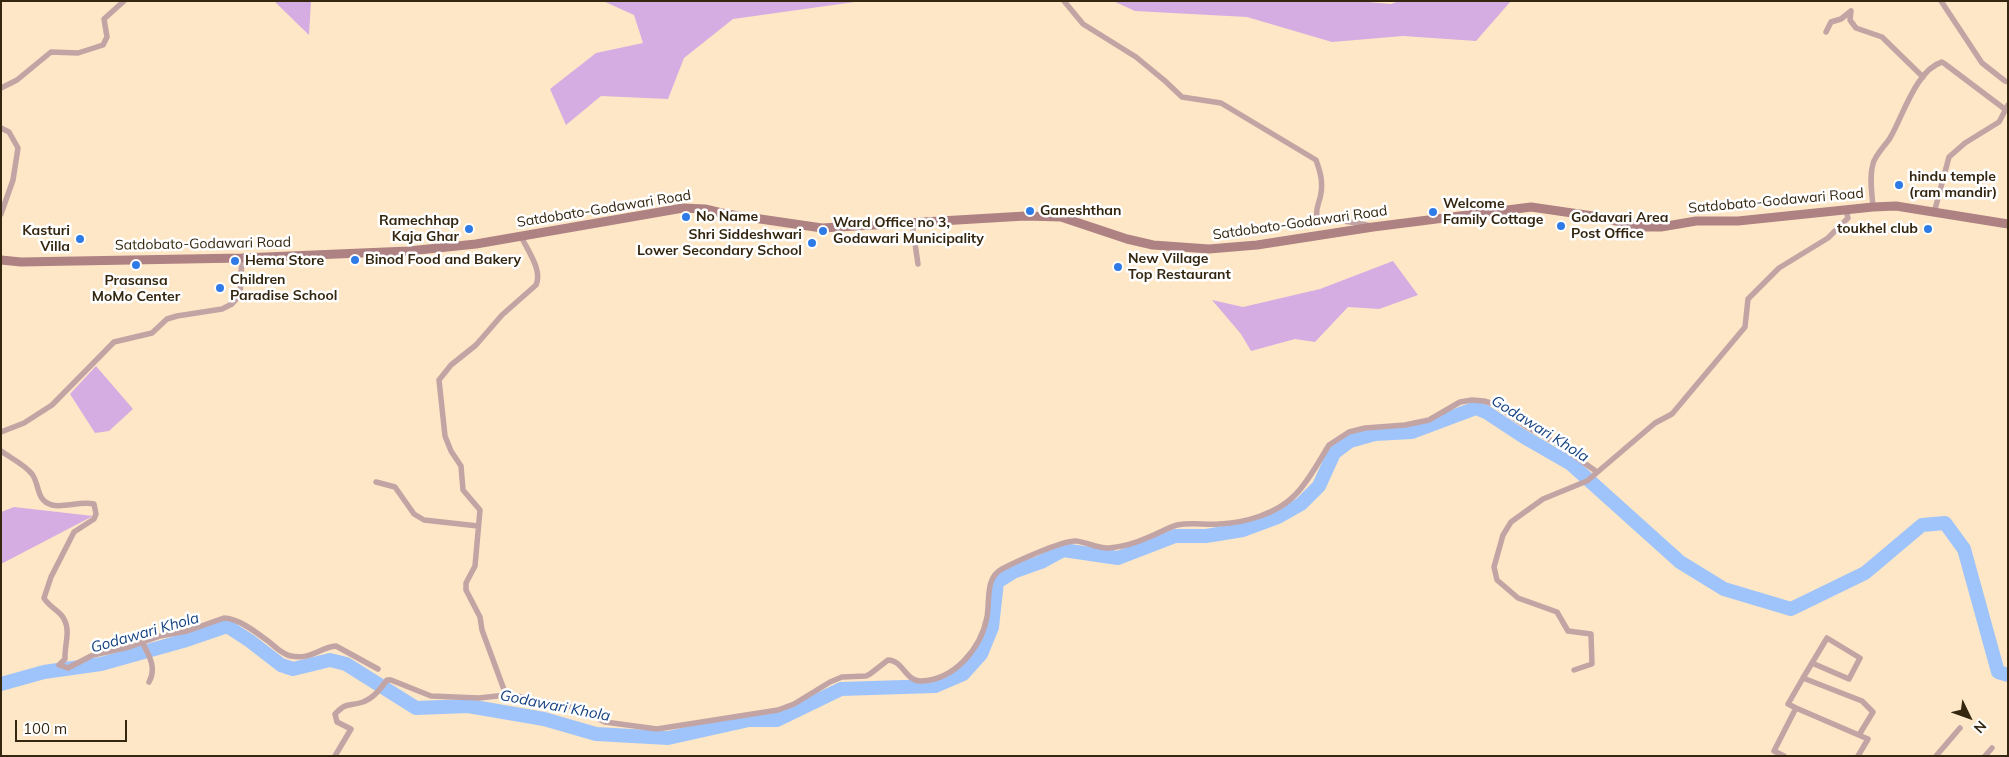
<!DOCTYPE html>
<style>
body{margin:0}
#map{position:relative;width:2009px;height:757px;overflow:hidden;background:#fee7c6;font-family:Mulish,sans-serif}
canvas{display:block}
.frame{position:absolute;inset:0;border:2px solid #34260f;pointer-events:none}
.north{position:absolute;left:1944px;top:692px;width:50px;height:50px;-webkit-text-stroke:4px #fff;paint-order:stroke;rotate:132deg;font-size:14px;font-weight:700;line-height:20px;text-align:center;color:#34260f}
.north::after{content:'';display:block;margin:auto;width:18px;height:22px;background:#34260f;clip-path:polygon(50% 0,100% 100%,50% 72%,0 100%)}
.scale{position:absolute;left:15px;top:720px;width:112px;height:22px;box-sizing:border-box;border:2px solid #34260f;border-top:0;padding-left:6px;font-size:15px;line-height:18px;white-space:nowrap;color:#34260f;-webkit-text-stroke:4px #fff;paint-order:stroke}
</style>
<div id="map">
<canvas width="2009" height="757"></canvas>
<div class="frame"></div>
<div class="north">N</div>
<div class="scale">100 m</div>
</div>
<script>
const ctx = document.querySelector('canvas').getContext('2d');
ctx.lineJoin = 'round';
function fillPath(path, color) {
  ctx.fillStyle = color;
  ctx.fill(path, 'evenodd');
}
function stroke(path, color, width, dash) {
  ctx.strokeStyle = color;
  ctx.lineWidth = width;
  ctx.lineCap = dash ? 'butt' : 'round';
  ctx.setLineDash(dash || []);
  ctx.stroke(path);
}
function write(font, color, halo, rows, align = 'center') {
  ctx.font = font + ' Mulish,sans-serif';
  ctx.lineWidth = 5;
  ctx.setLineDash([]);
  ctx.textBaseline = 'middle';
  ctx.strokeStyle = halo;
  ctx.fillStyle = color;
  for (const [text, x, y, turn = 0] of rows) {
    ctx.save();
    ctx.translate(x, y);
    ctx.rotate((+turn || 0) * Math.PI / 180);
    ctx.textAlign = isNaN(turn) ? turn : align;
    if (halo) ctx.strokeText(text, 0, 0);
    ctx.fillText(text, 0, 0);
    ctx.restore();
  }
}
fillPath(new Path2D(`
 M274,1H311L309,35Z
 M603,1H862L733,19L684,58L668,99L601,96L566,125L550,89L596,53L643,43L634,15Z
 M1113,1H1356L1391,4L1399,1H1511L1476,41L1403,36L1332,42L1247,17L1135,11Z
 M1393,261L1418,295L1379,309L1348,307L1315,342L1295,339L1251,351L1241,334L1212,300L1243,307L1320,289Z
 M96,366L133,409L109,431L95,433L70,394Z
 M14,507L93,516L1,564V512Z`), '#d5ade2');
stroke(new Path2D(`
 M1,684L44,672L101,664L183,641L227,626L250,641L281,665L293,669L330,660L346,664L416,708L468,706L544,719L596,734L668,738L749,720H777L841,689L935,686L963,674L981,654L992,627L997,582L1013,572L1041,562L1063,550L1118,558L1175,536H1206L1243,530L1278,517L1301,504L1319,486L1334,453L1350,441L1375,434L1412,432L1476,408L1486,412L1524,437L1571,464L1680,562L1724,589L1791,609L1865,573L1922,525L1945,523L1964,549L1998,672L2008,675`), '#9fc4fb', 14);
stroke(new Path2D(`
 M1064,1L1083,24L1136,57L1164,80L1182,97L1221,103L1316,160C1320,171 1323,181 1321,193C1320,202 1315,208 1317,217C1335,221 1353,221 1371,226
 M1941,1L1982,63L2005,81L2008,82
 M1826,32L1831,22L1841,19L1851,11L1850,20L1856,28L1882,37L1923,77
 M1,88L17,80L51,52L78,53L103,45L107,37L104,19L124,1
 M1,128L9,132L18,148L13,180L1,214
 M1873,207C1872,193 1869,177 1873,164C1875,155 1885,146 1890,138C1903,116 1916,70 1942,62L1945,64L2006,110
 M1934,213L1949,157L1965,143L1999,122L2008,105
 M912,223L918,264
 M1,432L24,423L52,405L114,342L152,333L167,319L177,316L222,309L232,304L240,295L242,258
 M1,451C11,458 25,465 32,474C40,485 36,501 52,505C64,508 80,501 94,504L96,514L94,519L74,532L51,577L44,598C49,607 60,611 64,619C71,632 64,646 65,659L59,665L68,668L93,655L129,647L160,636L187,631L224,618C238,618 257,633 268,641C276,647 281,654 291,656C312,660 320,647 336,646L378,669
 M376,482L395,487L414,514L424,520L478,526
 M142,642C149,655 157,668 149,682
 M1574,670L1592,664L1591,634L1568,631L1557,612L1518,598L1497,580L1494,567L1503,535L1511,522L1543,499L1587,481L1655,423L1672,414L1745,327L1748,299L1779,268L1828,238L1848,218L1846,210
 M1803,678L1827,638L1860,658L1849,679L1812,663
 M506,695L517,696L576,708L605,722L657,729L778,710L794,704L830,682L842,677L866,676L870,674L888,660C903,660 906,682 921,681C955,680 981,648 987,617C990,600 985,578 1002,569C1015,562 1063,540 1076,541C1087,542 1098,549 1109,548C1121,547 1138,542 1149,537C1159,533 1167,528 1177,525C1191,522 1205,525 1219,524C1244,523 1277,514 1295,495C1309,481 1319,461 1329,445L1349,432L1365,428L1405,425L1429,420L1460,402L1472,400L1484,401L1494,404L1527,427L1556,443L1597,472
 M1796,708L1788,704L1803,678L1862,701L1873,712L1859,735
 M335,756L351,729L337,722L335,714C348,701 348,707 363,702C374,698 380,689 387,680H391L431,696L479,698L506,695L482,630L480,617L466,590V583L475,566L480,510L463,490L461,466L451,451L445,436L439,380L451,365L476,345L502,315L536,285C543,270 527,250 521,236
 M1784,756L1774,751L1796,708L1868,739L1858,756
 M1936,756L1960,728
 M1985,756L1992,748`), '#c3a4a4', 5.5);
stroke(new Path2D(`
 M1,260L21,262L242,258L409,251L476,244L683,208L705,209L726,214L822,228L1025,216L1061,217L1127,239L1153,245L1209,249L1257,245L1373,227L1531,207L1593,216L1645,227H1661L1696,221H1738L1873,207L1896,206L2008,224`), '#ae8182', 9);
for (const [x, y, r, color] of [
 [1899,185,5,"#2e7be7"],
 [1030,211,5,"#2e7be7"],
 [1433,212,5,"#2e7be7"],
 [686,217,5,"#2e7be7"],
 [1561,226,5,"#2e7be7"],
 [469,229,5,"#2e7be7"],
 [1928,229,5,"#2e7be7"],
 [823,231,5,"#2e7be7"],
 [80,239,5,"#2e7be7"],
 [812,243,5,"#2e7be7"],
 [355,260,5,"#2e7be7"],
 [235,261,5,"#2e7be7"],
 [136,265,5,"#2e7be7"],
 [1118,267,5,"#2e7be7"],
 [220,288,5,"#2e7be7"]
]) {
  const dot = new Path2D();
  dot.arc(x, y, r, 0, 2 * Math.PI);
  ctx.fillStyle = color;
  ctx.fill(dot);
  stroke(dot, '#fff', 2);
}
write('bold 14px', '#34260f', '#fff', [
 ["hindu temple",1909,177],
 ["(ram mandir)",1909,193],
 ["Welcome",1443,204],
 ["Family Cottage",1443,220],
 ["Ganeshthan",1040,211],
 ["No Name",696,217],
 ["Godavari Area",1571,218],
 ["Post Office",1571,234],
 ["Ramechhap",459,221,"right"],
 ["Kaja Ghar",459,237,"right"],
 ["Ward Office no 3,",833,223],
 ["Godawari Municipality",833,239],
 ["toukhel club",1918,229,"right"],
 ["Kasturi",70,231,"right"],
 ["Villa",70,247,"right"],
 ["Shri Siddeshwari",802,235,"right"],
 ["Lower Secondary School",802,251,"right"],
 ["New Village",1128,259],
 ["Top Restaurant",1128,275],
 ["Binod Food and Bakery",365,260],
 ["Hema Store",245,261],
 ["Children",230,280],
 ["Paradise School",230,296],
 ["Prasansa",136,281,"center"],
 ["MoMo Center",136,297,"center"]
], 'left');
write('14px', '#34260f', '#fff', [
 ["Satdobato-Godawari Road",1776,201,-5],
 ["Satdobato-Godawari Road",604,209,-9],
 ["Satdobato-Godawari Road",1300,223,-8],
 ["Satdobato-Godawari Road",203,244,-1]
]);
write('italic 15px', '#154382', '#fff', [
 ["Godawari Khola",1540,429,32],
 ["Godawari Khola",145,633,-16],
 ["Godawari Khola",555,706,11]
]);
</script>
